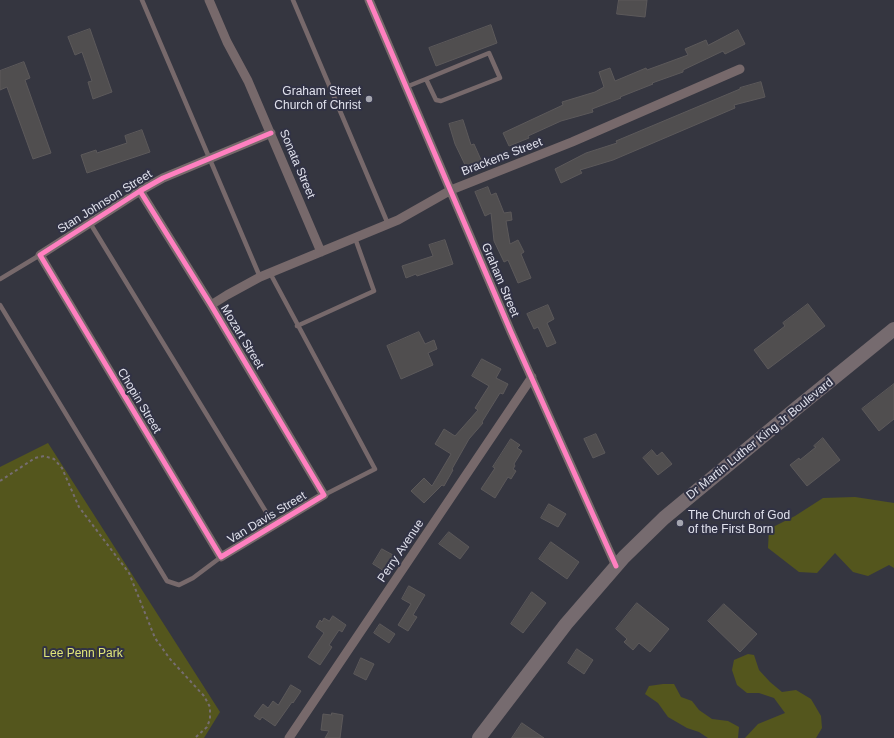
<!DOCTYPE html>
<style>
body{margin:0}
canvas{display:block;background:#353640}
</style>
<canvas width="894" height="738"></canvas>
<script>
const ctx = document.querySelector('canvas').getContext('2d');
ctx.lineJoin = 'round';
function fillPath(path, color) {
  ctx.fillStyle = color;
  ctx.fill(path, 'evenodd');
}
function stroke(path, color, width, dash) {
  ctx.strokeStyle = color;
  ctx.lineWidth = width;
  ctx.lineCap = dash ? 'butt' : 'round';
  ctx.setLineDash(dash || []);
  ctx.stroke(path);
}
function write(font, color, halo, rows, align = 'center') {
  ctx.font = font + ' Helvetica,sans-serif';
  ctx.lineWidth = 4;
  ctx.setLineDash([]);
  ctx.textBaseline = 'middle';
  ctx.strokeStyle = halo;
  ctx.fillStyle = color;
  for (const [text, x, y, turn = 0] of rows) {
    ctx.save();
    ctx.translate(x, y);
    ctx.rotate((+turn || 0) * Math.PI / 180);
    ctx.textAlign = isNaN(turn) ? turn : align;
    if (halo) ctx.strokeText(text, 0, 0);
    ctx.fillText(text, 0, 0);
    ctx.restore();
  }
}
fillPath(new Path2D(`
 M48,443L220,712L204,738H0V467Z
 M855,497L894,503V568L889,565L868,576L853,572L835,553L817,573L799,572L768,548L769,529L795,516L823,498Z
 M748,654L754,655L759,670L770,682L782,692L796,690L811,699L821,716L822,728L816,738H745L758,724L785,713L774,698L759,693H747L737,685L732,670L734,660Z
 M663,684H674L681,697L692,701L699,710L712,719L728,721L739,727L738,738H708L699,732L687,728L668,717L658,703L645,694L649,686Z`), '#54561d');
const building = new Path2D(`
 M619,0H647L645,17L617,14Z
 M491,25L497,43L436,66L429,48Z
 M90,29L112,92L93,99L88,82L92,81L82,52L75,55L68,37Z
 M738,30L745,44L725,54L723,51L683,70V72L652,83L653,84L620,97L621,98L592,109L593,112L561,121L528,136L529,138L509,146L503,133L563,105L562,102L595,92L604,87L599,72L610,68L615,81L646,68L647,70L688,55L685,49L706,40L708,45Z
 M24,62L30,78L25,80L51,153L33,159L7,87L0,90V71Z
 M761,82L765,97L734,105L735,108L653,143L613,160L580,170L582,173L561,183L555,169L586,153L617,143L616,141L740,89V88Z
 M463,120L471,145L474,144L482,162L467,169L455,144L449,124Z
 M142,130L150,152L87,173L81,155L96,150L97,153L127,143L125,136Z
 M488,187L491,195L496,193L504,213L511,212L512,220L506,221L510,244L518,240L524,252L521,254L531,278L518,283L508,260L504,262L494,241L491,213L485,216L475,192Z
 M445,240L453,264L417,276L416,274L406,278L402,266L433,256L429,245Z
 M808,304L825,326L768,369L754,350L785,326L783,323Z
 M548,305L554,319L547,323L556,343L547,347L538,327L534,329L527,314Z
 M419,332L425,344L434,340L437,349L428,353L433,365L401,379L387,346Z
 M482,359L501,369L496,378L508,384L503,394L500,393L482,422L483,423L469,439L452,469L453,470L444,486L442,485L424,503L411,491L424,478L432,486L451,454L435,444L444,429L455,436L478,410L475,408L489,386L472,376Z
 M894,384V419L879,431L862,409Z
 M596,434L605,453L593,458L584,439Z
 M823,438L840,460L807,486L790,465L799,458L800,460L816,447L814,446Z
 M511,439L520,445L517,448L522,451L514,464L515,466L513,469L516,471L511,479L508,477L495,498L481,489L495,468L493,467Z
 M652,450L657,456L662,452L672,464L658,475L643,458Z
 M549,504L566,514L558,527L541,518Z
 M449,532L469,547L460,559L439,544Z
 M551,542L579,562L567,579L539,559Z
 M382,549L393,555L384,571L373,564Z
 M409,586L425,595L413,615L417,617L408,631L398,625L411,604L402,599Z
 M532,592L546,603L523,633L511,624Z
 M637,603L669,629L650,652L639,643L633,650L624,642L627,639L616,629Z
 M724,604L757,634L740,652L708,621Z
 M333,616L346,625L342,632L339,630L329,645L332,647L320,665L308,657L324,633L316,627L320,620L322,622L324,618L329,621Z
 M380,624L395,634L389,643L374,633Z
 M577,649L593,660L584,674L568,663Z
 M361,658L374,664L366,680L354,674Z
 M291,685L301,691L293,703L292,702L275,726L262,717L260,720L254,716L263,704L268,708L273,701L278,705Z
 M332,713L343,715L340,738H325L329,731L321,730L323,714L331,715Z
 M522,723L544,738H512Z`);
fillPath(building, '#504e4f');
stroke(building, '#5c595a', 1);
stroke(new Path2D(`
 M0,481L35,458L44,456L54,459L62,468L79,507L129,573L155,638L170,659L204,696L210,707V719L207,727L195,738`), '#766d71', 2, [3, 3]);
stroke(new Path2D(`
 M142,0L260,277
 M293,0L388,224
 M406,87L426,79L436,100L441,101L500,78L489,53L426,79
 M90,223L274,525
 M270,273L375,469L324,495
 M0,279L40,255
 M0,305L167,581L179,585L193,578L221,557
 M297,326L374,291L355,238`), '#77696b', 4.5);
stroke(new Path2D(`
 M209,0L227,42L248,81L321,252
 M369,0L511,332L616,566
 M140,191L211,305L324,495L221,557L40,255L140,191L163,178L271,133
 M211,305L227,295L260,277L398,220L451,190L572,142L740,69
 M289,738L532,377`), '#77696b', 9);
stroke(new Path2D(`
 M479,738L566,624L624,557L664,518L798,407L894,329`), '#766b6f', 14);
stroke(new Path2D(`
 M369,0L511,332L616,566
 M140,191L211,305L324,495L221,557L40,255L140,191L163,178L271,133`), '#ff80c0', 5);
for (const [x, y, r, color] of [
 [369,99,4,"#a5a6b0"],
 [680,523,4,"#a5a6b0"]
]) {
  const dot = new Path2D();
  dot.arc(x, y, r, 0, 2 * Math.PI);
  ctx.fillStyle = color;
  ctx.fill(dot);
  stroke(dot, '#313244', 1.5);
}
write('12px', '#e1e2ed', '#313244', [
 ["Graham Street",361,92],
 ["Church of Christ",361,106],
 ["The Church of God",688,516,"left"],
 ["of the First Born",688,530,"left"]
], 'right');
write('12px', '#e1e2ed', '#313244', [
 ["Brackens Street",502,157,-21],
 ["Sonata Street",297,164,67],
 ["Stan Johnson Street",105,202,-32],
 ["Graham Street",500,280,67],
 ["Mozart Street",242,337,59],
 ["Chopin Street",139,401,59],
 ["Dr Martin Luther King Jr Boulevard",760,439,-39],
 ["Van Davis Street",267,518,-31],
 ["Perry Avenue",401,551,-56]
]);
write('12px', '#e1e679', '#313244', [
 ["Lee Penn Park",83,654]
]);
</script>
